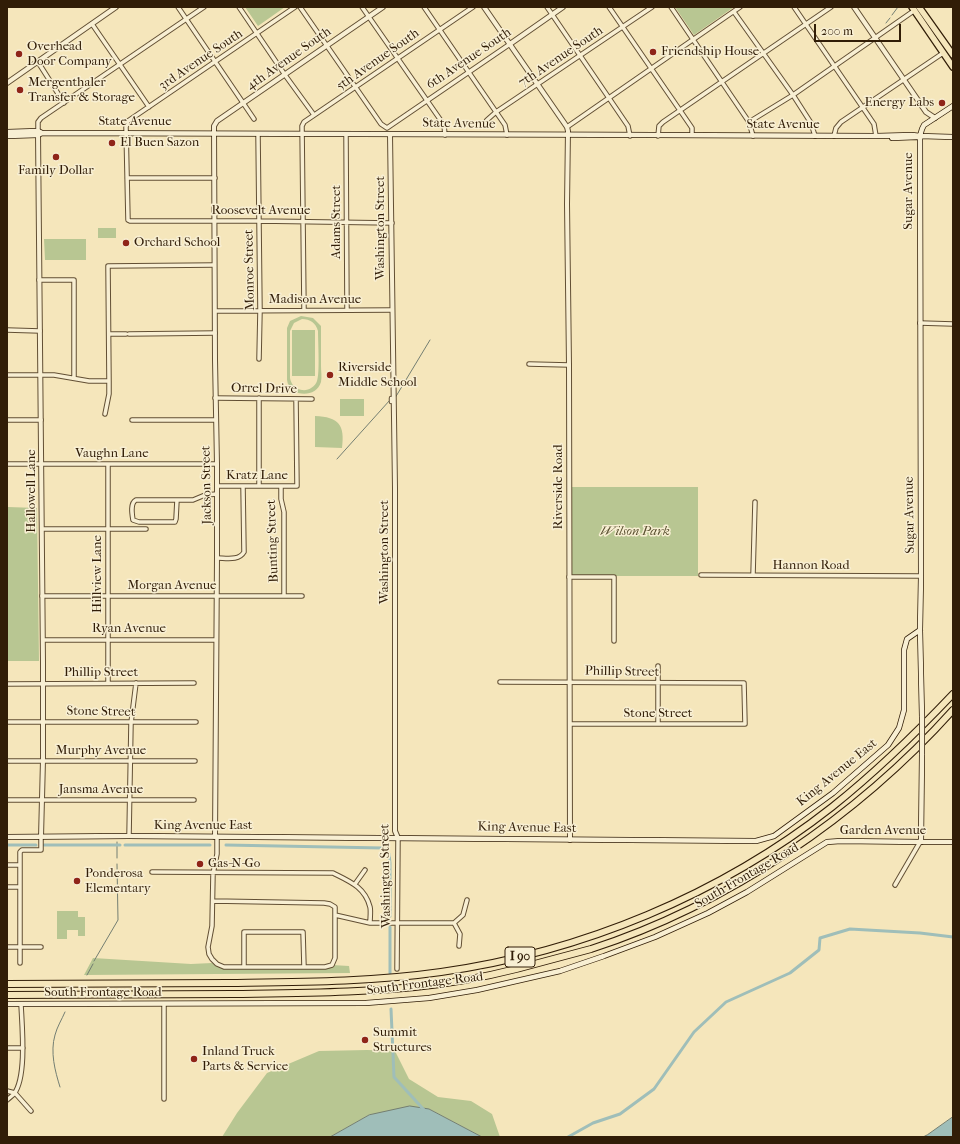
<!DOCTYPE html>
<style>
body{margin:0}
#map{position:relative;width:960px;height:1144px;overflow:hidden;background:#f5e6bb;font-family:"IM FELL French Canon",serif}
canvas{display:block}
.frame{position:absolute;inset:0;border:8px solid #311d07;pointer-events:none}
.scale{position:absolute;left:814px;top:24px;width:87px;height:18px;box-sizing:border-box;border:2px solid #311d07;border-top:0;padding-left:5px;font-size:12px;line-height:14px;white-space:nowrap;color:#311d07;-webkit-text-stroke:3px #f8efd3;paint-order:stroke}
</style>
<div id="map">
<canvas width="960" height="1144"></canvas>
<div class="frame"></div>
<div class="scale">200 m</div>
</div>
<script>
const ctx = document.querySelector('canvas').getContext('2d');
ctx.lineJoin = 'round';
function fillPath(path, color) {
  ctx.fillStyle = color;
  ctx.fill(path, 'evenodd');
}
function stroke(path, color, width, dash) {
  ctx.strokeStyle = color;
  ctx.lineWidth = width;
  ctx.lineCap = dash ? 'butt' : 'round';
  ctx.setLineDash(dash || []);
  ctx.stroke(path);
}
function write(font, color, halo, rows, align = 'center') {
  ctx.font = font + ' "IM FELL French Canon",serif';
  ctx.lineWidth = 3;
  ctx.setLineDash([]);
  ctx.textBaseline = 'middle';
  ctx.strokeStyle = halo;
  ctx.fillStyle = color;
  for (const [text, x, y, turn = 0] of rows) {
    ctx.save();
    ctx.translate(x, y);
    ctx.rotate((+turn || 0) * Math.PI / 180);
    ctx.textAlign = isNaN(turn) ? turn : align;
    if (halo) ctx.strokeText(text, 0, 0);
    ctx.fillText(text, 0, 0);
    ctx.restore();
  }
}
fillPath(new Path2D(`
 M245,7H285L258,26Z
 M675,7H734L694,35Z
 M98,228H116V238H98Z
 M44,239H86V260H45Z
 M301,316L313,318L321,326C321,339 321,353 321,366C321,371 322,377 321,382C316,399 289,397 287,380V328L290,321ZM302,319C310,319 316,323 318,331C318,342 320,373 317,381C315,387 308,391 302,390C295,389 291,384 290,378V331L294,323Z
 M292,330H315V376H292Z
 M340,399H364V416H340Z
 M315,416C339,417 345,425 342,448L315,447Z
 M572,487H698V576H571Z
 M7,492L8,493V507L37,508L39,661H7Z
 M57,911H78V917H85V936H78V930H67V939H57Z
 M93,958L191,964L212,963L224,967L319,969L332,965L349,966L350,973L84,975Z
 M367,1050L395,1051L409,1079L438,1097L471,1101L492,1114L500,1137H482L429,1109L369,1115L330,1137H222L237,1113L267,1073L319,1051Z`), '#b8c692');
const water = new Path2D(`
 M410,1106L429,1109L482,1137H330L369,1115Z
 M953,1117V1137H923L927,1135Z`);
fillPath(water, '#9fbeb9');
stroke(water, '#737e72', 1);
stroke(new Path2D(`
 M892,15L898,7
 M886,23L890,18
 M395,398L430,340
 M337,459L390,400
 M117,842V858
 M94,961L118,920L117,864
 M87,975L93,964
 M60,1087C55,1071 50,1052 55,1035C57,1027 62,1019 65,1012`), '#737e72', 1);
stroke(new Path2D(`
 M7,845H36
 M44,845H120
 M125,845H210
 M226,845L383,848L389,854L390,863V916
 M390,927V973
 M391,1009L394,1077L425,1111
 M568,1137L593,1123L620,1114L654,1089L694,1032L726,1002L790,973L819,950L820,938L850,929L920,933L953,937`), '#9fbeb9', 3);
const pedestrian = new Path2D(`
 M391,402V398`);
const minor = new Path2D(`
 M178,7L254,119
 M239,7L285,75L314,115
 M295,7L128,121L126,127L128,220L130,221H259L392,223
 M300,7L381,124L387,128L510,44
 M362,7L444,125L445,135
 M424,7L505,125L507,135
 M547,7L628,126L630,136
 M609,7L690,125L692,128V135
 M671,7L749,122L753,136
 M794,7L874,124L876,136
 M734,12L793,95L811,123L815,136
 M92,24L149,107
 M38,62L64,103
 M749,122L793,95L915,10
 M484,125L487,120L496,112L652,7
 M567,127L740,7
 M38,131V122L41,118L204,7
 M258,134L260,311L259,359
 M346,134L347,310
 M658,136L659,126L663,122L831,7
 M834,136L836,128L841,122L943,53
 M127,178H215
 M39,280H74V378
 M304,310L302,126L304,122L473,7
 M215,311L392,310
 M920,323L953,324
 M7,330L40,331
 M109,334H126
 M129,334L215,333
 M529,364L569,365
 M7,375H54L89,381H109
 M215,398L312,399
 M259,398V486
 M105,414L109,394V381L108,266L214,265
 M7,420H41
 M132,420H216
 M7,464H217
 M217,486H297L296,399
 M281,486V499L284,512V596
 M177,500L176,519L175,522H139L133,520C132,514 130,503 136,500H193L205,495L217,494
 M42,529H146
 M217,558C226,558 239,561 244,552L243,486
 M701,575L921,576
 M753,575L755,502
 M569,577H614V641
 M42,596H302
 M43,640H216
 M658,666V724
 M500,682L744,683L745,724H570
 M108,683V464
 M7,684L194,683
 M7,722H196
 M7,761H195
 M7,800H194
 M129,836L131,723L136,683
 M217,837V854L213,874L212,926L208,947L209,954L212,959L217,964L224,967H325L332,965L335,958V915
 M7,865H20
 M152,872L333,873C349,881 365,887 370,907C371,911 370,918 370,923
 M355,884L365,870
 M895,885L920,842
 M7,887H20
 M213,901L324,903L330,904L335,907V915L370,923H454L460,934L459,946
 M454,923L463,915L467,900
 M7,947H41
 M20,963V852L22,850H41V837
 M244,967V932H303L304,967
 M397,969L398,838
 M7,1048H23
 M7,1091L15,1093L31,1111
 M164,1099V1004
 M7,1100C9,1098 12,1096 14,1094C27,1077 22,1026 21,1004`);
const tertiary = new Path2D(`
 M484,7L567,127L568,131L567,204L569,365L570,840
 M854,7L926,112L935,118
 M510,44L563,7
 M7,83L116,7
 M38,133L43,662V760L41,837
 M390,135L395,488V831L398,838
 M215,837L217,558V464L215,360L214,126L217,121L383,7
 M921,842H953`);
const secondary = new Path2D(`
 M7,132L38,131L42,133
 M7,136L38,135L42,133C320,133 598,135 876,136L912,135L920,136L953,137
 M892,138L917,137
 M922,717L920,630L921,576L920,136L922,129L924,125L953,106
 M7,837L129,836L756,841L774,836L833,793L888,745L899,728L904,710V650L907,639L920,630
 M7,1004L366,1003L429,998L477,990L560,971L604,956L655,937L708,913L747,892L827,842L841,841L921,842L922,754`);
const primary = new Path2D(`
 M912,7L953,67
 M919,7L953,55`);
const motorway = new Path2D(`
 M7,984C81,984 155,983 229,983C300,982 371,982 441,972C582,952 720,895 832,807C876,772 915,734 953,694
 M7,995C83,995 158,994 234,994C303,993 372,993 440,984C476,979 511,971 546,961C561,957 576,953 591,949C727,905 857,817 953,710`);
stroke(pedestrian, '#624f34', 4.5);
stroke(minor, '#624f34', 5.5);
stroke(tertiary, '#624f34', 6);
stroke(secondary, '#311d07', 6);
stroke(primary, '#311d07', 8);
stroke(motorway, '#311d07', 8);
stroke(pedestrian, '#f8efd3', 2.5);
stroke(minor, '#f8efd3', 3.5);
stroke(tertiary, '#f8efd3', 4);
stroke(secondary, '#f8efd3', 4.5);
stroke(primary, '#f5e6bb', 5.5);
stroke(motorway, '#f5e6bb', 6);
const secondaryBridge = new Path2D(`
 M922,717V754`);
stroke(secondaryBridge, '#311d07', 6, []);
stroke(secondaryBridge, '#f8efd3', 4.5);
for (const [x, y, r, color] of [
 [653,52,4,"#8f2418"],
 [19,54,4,"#8f2418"],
 [20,90,4,"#8f2418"],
 [942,103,4,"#8f2418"],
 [112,143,4,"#8f2418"],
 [56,157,4,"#8f2418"],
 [126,243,4,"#8f2418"],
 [330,375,4,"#8f2418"],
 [200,864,4,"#8f2418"],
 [77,881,4,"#8f2418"],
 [365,1040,4,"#8f2418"],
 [194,1059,4,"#8f2418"]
]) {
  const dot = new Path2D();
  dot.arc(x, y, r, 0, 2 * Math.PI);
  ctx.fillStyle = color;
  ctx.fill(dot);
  stroke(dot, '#f8efd3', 1.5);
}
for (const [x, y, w] of [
 [520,957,30]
]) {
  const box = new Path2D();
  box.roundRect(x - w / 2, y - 10, w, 20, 3);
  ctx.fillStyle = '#f8efd3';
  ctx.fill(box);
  stroke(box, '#311d07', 1);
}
write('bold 12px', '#311d07', null, [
 ["I 90",520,957]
]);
write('13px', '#311d07', '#f8efd3', [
 ["Overhead",27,47],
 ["Door Company",27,62],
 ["Friendship House",661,52],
 ["Mergenthaler",28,83],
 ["Transfer & Storage",28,98],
 ["Energy Labs",934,103,"right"],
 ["El Buen Sazon",120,143],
 ["Family Dollar",56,171,"center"],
 ["Orchard School",134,243],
 ["Riverside",338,368],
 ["Middle School",338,383],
 ["Gas-N-Go",208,864],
 ["Ponderosa",85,874],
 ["Elementary",85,889],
 ["Summit",373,1033],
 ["Structures",373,1048],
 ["Inland Truck",202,1052],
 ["Parts & Service",202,1067]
], 'left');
write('13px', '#311d07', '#f8efd3', [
 ["7th Avenue South",561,57,-34],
 ["4th Avenue South",289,59,-35],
 ["6th Avenue South",469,59,-34],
 ["3rd Avenue South",201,60,-34],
 ["5th Avenue South",378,60,-35],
 ["State Avenue",135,122],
 ["State Avenue",459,124,1],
 ["State Avenue",783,125],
 ["Sugar Avenue",909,191,-90],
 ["Roosevelt Avenue",261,211],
 ["Adams Street",337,222,-90],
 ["Washington Street",381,228,-90],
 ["Monroe Street",250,270,-91],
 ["Madison Avenue",315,300],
 ["Orrel Drive",264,389,1],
 ["Vaughn Lane",112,454],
 ["Kratz Lane",257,476],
 ["Jackson Street",207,485,-91],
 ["Riverside Road",559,487,-90],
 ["Hallowell Lane",32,491,-90],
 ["Sugar Avenue",910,515,-91],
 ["Bunting Street",273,541,-92],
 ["Washington Street",385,552,-90],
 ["Hannon Road",811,566],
 ["Hillview Lane",98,574,-90],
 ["Morgan Avenue",172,586],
 ["Ryan Avenue",129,629],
 ["Phillip Street",622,672,1],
 ["Phillip Street",101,673],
 ["Stone Street",101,712,1],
 ["Stone Street",658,714],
 ["Murphy Avenue",101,751],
 ["King Avenue East",837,773,-39],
 ["Jansma Avenue",101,790],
 ["King Avenue East",203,826],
 ["King Avenue East",527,828,1],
 ["Garden Avenue",883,831],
 ["Washington Street",386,876,-91],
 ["South Frontage Road",747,876,-30],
 ["South Frontage Road",425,984,-7],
 ["South Frontage Road",103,993]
]);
write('italic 13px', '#5a5031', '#f8efd3', [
 ["Wilson Park",635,532]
]);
</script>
